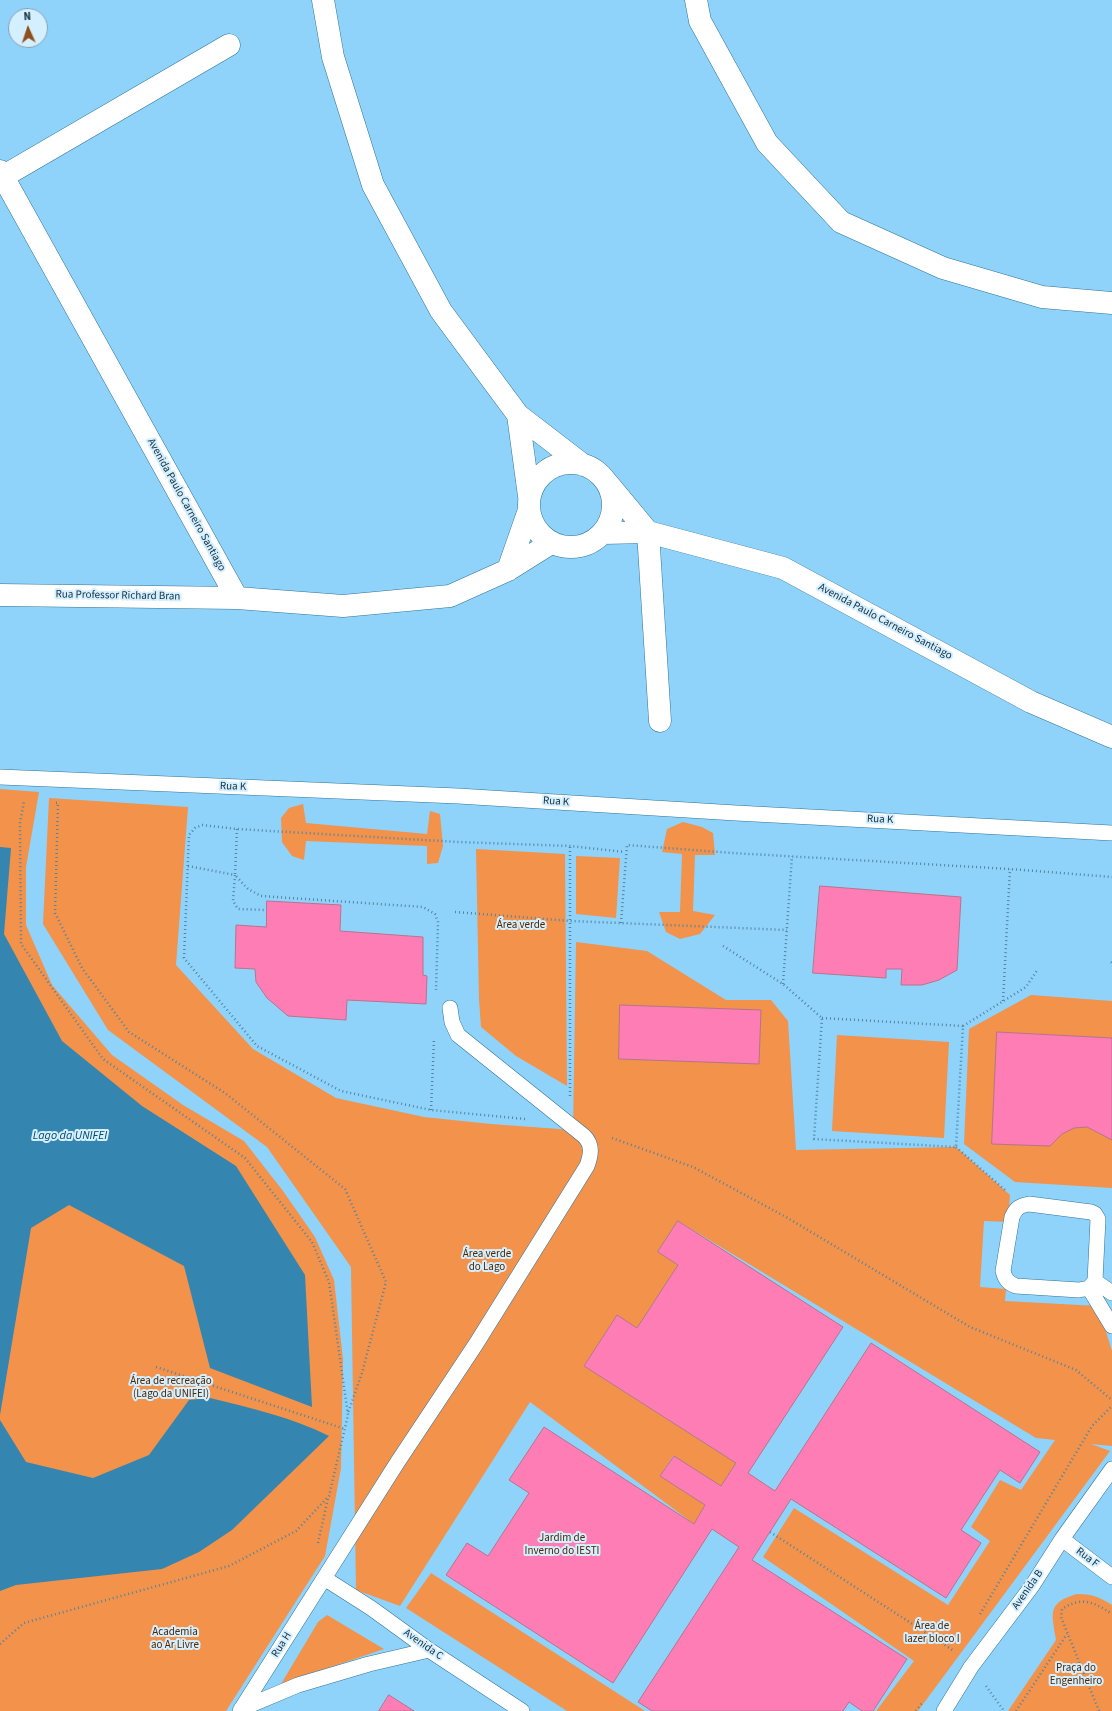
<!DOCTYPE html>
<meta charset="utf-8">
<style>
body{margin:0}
#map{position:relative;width:1112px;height:1711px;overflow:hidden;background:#8fd3fb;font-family:"Source Sans 3",sans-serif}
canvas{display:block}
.north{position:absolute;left:8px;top:8px;width:40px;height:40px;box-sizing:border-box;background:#d4efff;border:1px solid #86a2b1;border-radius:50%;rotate:357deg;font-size:11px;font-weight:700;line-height:16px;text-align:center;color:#122e3d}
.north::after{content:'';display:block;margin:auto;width:14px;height:18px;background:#8f4e1a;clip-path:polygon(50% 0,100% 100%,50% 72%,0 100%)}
</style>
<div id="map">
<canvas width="1112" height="1711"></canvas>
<div class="north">N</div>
</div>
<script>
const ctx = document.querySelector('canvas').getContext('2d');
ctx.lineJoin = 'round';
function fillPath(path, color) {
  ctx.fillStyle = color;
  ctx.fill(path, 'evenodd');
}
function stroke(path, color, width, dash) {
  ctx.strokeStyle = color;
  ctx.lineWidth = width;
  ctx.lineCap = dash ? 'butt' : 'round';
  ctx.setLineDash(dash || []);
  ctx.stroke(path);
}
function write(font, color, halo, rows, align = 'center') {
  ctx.font = font + ' "Source Sans 3",sans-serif';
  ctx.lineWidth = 4;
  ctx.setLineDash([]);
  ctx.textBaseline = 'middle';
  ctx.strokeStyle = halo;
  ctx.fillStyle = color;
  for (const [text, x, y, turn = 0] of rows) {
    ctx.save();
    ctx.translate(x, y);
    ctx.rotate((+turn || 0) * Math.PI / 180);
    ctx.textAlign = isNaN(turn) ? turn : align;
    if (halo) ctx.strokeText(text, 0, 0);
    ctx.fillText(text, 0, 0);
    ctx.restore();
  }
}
fillPath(new Path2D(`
 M0,789L39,792L26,867V925L52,985L112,1055L183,1105L244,1141L283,1191L315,1237L334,1280L343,1359L341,1468L325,1556L226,1711H0Z
 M49,798L188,807L176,965L253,1049L336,1098L424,1117L491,1124L573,1130L576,942L647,951L726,1000H771L788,1021L796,1150L956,1147L1010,1195L1008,1222L984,1221L980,1287L1006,1289L1005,1301L1098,1306L1112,1351V1446L1091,1444L1110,1451L918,1711H876L914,1661L763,1557L794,1508L948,1605L990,1541L971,1527L1000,1480L1021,1490L1055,1440L1036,1438L678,1221L658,1252L678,1265L637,1328L617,1315L584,1366L736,1463L721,1486L673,1456L660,1476L705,1505L694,1524L530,1402L400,1606L356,1590L351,1267L267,1147L108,1030L43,924Z
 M303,804L306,823L427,834L430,811L440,814L443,846L438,863L427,864V846L306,841L304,860L292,856L282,842L281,818L289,808Z
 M683,822L702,827L713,833L715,855H695L693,911L715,915L700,934L680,939L666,932L659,912H680L682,854L662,852L667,829Z
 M476,849L565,854L567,1086L516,1056L481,1027L479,999Z
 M576,856L620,858L616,918L576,914Z
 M1031,995L1112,1001V1188L1015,1182L964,1144L969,1029Z
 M837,1035L949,1042L944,1138L832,1131Z
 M431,1573L645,1711H567L406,1608Z
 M1077,1594C1091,1594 1100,1597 1112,1605V1711H1008L1056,1640C1052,1614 1046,1603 1077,1594Z
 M327,1615L384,1649L281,1684L318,1622Z`), '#f2924b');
fillPath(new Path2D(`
 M0,847L11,848L4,934L62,1041L142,1106L236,1166L305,1275L312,1407L210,1368L184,1266L69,1205L31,1228L0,1415Z
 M210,1398C251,1408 291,1417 329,1436L232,1530L199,1552L162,1569L16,1585L0,1591V1420L26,1462L93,1478L149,1455L189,1400Z`), '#3485af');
const building = new Path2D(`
 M820,886L961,897L957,970L939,980L922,985H901L902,969H886V978L813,973Z
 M267,901L341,905L340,931L423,937V975L427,976L426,1004L347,1000L346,1020L288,1016L267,998L256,982L255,969L235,968L236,925L266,927Z
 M620,1005L761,1010L759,1064L619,1059Z
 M997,1032L1112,1038V1140L1087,1127L1074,1128L1062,1134L1050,1146L992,1144Z
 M678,1221L843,1327L748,1473L775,1491L871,1343L1040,1452L1020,1483L1000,1470L961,1530L981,1543L946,1598L791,1499L752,1560L907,1659L873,1711H862L849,1702L843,1711H652L638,1702L739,1547L712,1529L613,1683L446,1575L467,1543L488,1556L529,1493L509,1480L544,1427L694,1524L705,1505L660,1476L674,1456L721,1486L736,1463L584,1366L617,1315L637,1328L678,1265L658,1252Z
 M389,1695L414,1711H379Z`);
fillPath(building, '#ff7db5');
stroke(building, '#b5748d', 1);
const lane = new Path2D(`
 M0,777L458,796L736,813L1112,833
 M1029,1204L1091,1212L1095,1214L1098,1219L1095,1281L1089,1288L1079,1290L1016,1286C1008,1283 1005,1279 1003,1271L1012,1217C1016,1208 1019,1206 1029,1204Z
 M1095,1281L1112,1293
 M1089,1288L1112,1326
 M1062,1539L1112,1577
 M324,1578L371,1608L429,1650L522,1711
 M241,1709L298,1685L369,1664L429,1650
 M240,1711L397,1463L476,1344L587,1166C591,1155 593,1145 584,1136L458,1035L452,1022L450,1008
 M944,1711L971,1667L1032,1586L1062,1539L1112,1469`);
const street = new Path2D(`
 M323,0L333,57L373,185L441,311L518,415L583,465
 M696,0L700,21L767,143L841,222L943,268L1042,297L1112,303
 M0,171L237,598L343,606L450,596L508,570L551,543
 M4,176L229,45
 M518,415L529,496
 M529 505a42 42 0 1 1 84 0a42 42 0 1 1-84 0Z
 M609,485L648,532L660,721
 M603,533L648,532L783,568L1031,702L1112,737
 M508,570L529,510
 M0,595L237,598`);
stroke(lane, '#2f7397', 16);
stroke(street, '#2f7397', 23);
stroke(new Path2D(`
 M56,803H58L55,913L82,968L129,1032L225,1093L345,1189L386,1282L362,1373L348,1413
 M237,829L235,875L248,889L261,896L423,907L435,914L438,922L436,990
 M188,866L235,875L233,901L238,909L266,910
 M455,912L571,921L787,930
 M621,923L627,845L733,853L1010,869L1112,877
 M723,946L783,984L822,1018
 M1111,962L1112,963
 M783,984L792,856
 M1003,1001L1010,869
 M822,1018L963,1026L956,1147L814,1139Z
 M963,1026L1026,987L1038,969
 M570,1096V846
 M431,1110L434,1039
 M525,1119L431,1110L341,1091L257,1046L184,958L189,835L195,828L202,825L237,829L458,842L570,846L625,852
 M612,1138L693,1167L786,1217L970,1327L1076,1370L1112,1400
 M956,1147L1005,1190
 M156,1367L345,1429
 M770,1532L954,1651
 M318,1543L328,1498
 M980,1614L1092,1426L1112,1406
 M0,1644L24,1623L229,1566L296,1531L329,1496L348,1415L329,1282L312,1242L245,1158L103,1059L21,944L20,823L24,801
 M986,1686L1004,1711
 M916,1711L922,1703
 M1016,1711L1067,1634
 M1099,1711L1061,1617L1062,1609C1082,1596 1094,1602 1112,1614`), '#5384a0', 2.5, [1, 3]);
stroke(lane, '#fff', 15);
stroke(street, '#fff', 22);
write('11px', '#122e3d', '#d4efff', [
 ["Avenida Paulo Carneiro Santiago",186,505,61],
 ["Rua Professor Richard Bran",118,596,1],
 ["Avenida Paulo Carneiro Santiago",885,622,28],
 ["Rua K",233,787,2],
 ["Rua K",556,802,4],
 ["Rua K",880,820,3],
 ["Rua F",1087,1558,37],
 ["Avenida B",1028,1590,-55],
 ["Rua H",282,1645,-58],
 ["Avenida C",423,1645,35]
]);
write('11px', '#502500', '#d4efff', [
 ["Área verde",521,926],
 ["Área verde",487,1255],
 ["do Lago",487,1268],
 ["Área de recreação",171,1382],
 ["(Lago da UNIFEI)",171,1395],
 ["Jardim de",562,1539],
 ["Inverno do IESTI",562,1552],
 ["Área de",932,1627],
 ["lazer bloco I",932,1640],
 ["Academia",175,1633],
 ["ao Ar Livre",175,1646],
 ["Praça do",1076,1669],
 ["Engenheiro",1076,1682]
]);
write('italic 12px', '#054a68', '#d4efff', [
 ["Lago da UNIFEI",70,1136]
]);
</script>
